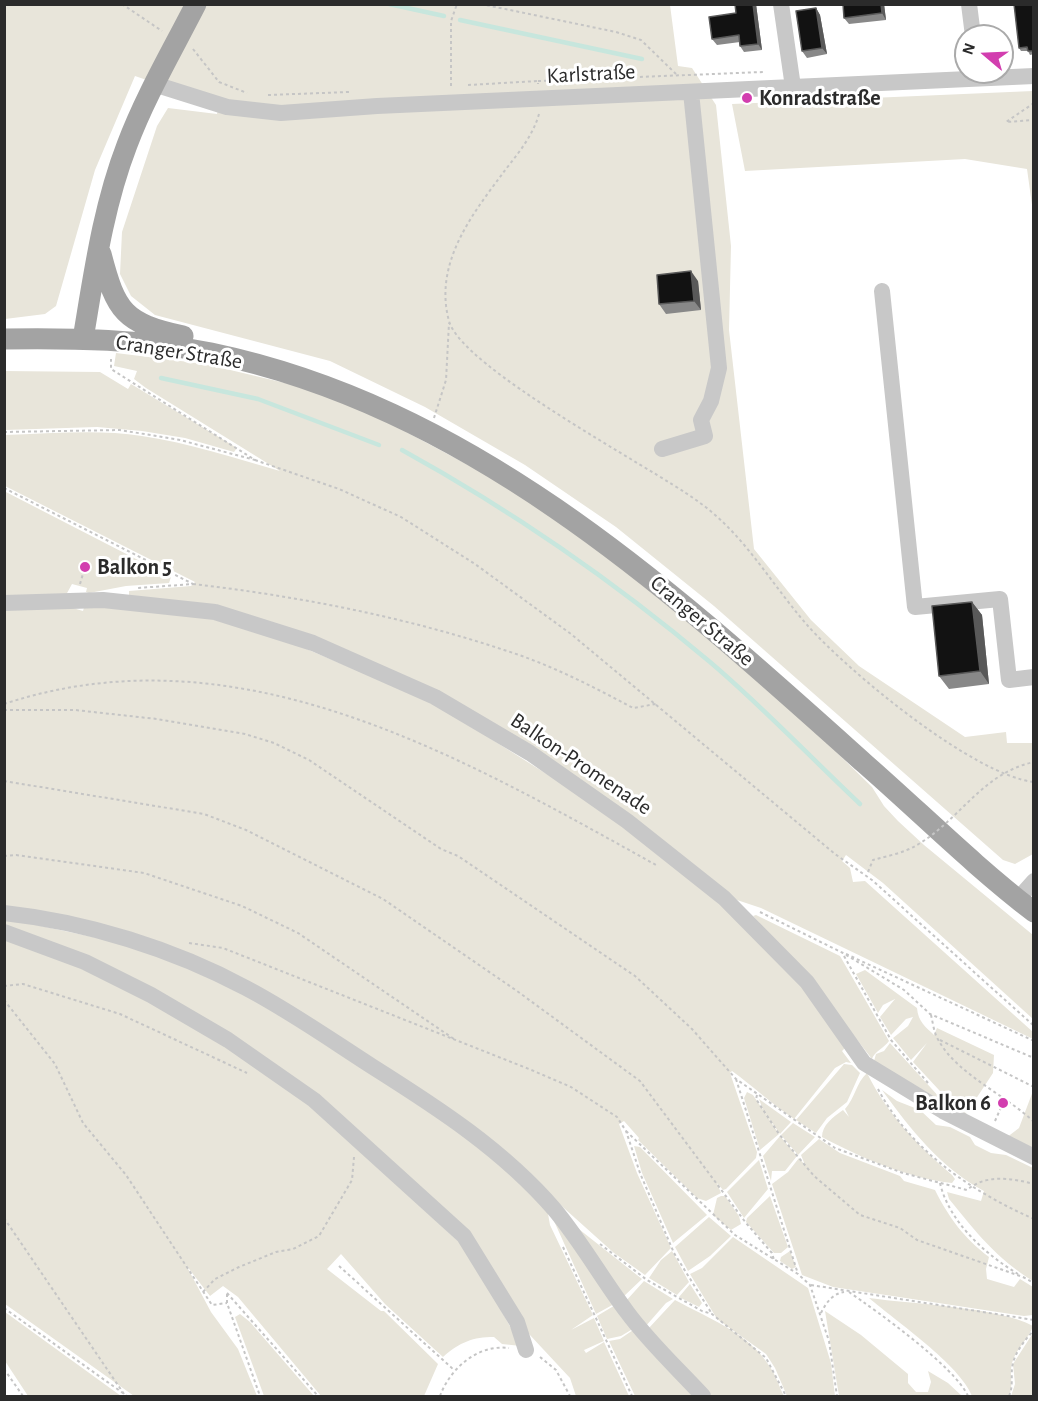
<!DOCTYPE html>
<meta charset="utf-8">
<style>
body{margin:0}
#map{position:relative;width:1038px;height:1401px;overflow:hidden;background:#fff;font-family:"Alegreya Sans",sans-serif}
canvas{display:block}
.frame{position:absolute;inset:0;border:6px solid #2b2b2b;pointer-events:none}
.north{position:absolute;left:954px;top:24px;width:60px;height:60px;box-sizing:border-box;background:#fff;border:2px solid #aaa;border-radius:50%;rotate:289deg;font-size:16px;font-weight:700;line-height:24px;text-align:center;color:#2b2b2b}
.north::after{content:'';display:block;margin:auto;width:21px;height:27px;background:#d23eaf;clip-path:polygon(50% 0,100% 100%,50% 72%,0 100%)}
</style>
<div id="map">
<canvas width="1038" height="1401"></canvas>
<div class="frame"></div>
<div class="north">N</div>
</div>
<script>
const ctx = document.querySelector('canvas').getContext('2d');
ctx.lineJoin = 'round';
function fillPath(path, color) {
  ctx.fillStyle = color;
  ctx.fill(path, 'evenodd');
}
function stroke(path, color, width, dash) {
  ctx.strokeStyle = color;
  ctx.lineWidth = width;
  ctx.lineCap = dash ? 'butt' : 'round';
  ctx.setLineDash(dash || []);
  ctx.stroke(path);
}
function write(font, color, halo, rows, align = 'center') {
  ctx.font = font + ' "Alegreya Sans",sans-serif';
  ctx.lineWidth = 6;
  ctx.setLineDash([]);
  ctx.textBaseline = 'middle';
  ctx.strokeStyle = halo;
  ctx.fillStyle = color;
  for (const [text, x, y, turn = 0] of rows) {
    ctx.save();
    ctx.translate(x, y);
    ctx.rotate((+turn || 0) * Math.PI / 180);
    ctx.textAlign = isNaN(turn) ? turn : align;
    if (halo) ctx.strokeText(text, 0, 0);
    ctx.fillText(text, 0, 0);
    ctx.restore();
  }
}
fillPath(new Path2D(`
 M5,5H670L678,66L692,68L716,105L731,246L729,330L754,549L811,620L859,666L965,737L1006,732L1007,743H1033V854L1015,864L1003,860L714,606L616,527L525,465L425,407L330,361L155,315L131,296L120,274L122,232L157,126L168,108L217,114L219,105L135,76L95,170L56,306L45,314L5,319Z
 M1033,91V212L1027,169L965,159L745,171L732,104Z
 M116,353L205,364L302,387L382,419L515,490L642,581L820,736L872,787L884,806L898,821L924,845L1033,935V1019L883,883L846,855L842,861L850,868L853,882L865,881L1033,1032V1039L761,908L728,897L610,802L357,657L129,597V591L191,586L195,582L5,486L4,435C50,434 97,429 142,436C189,443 234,458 280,471L146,388L134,379L137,371L114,366Z
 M4,371L100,372L128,389L131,384L237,448L234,452L185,438L142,431L97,427L5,430Z
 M4,491L171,577L169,583L126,586L89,593L86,592L87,588L72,584L66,595L5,597Z
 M85,604L201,615L283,639L434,703L599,807L693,879L779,956L847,1046L842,1051L851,1063L846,1062L835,1068L794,1119C772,1104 754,1087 732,1071L730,1073L757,1152L756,1158L726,1189L723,1190L717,1183L721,1193L706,1201L697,1198L638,1140L639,1138L624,1121L619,1124L637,1173L671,1248L645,1275L614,1253L497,1148L200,961L5,911L4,608L66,606L83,611Z
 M756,915L840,956L889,1041C884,1048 874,1052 872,1059L808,977L753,916Z
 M4,918L116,942L197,968L244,991L399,1087L493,1156L547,1208L550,1225L593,1315L571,1330L594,1318L604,1341L584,1350L586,1353L604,1342L629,1396H576L570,1378L529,1334L465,1235L230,1037L5,928Z
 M5,935L130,990L248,1058L308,1103L459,1242L482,1276L521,1346L502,1344L494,1337C473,1337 460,1342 443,1357L385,1304L341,1254L327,1269L381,1311H384L438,1364L424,1396H321L238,1297L223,1286L210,1296L186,1265L211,1312L238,1349L257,1396H134L5,1304Z
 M865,970L917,1008C918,1022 926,1027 934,1035L937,1028L994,1055L993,1073L964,1117L913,1062L927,1043L911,1060L893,1038L908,1026L913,1017L906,1019L891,1035L880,1017L895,999L883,1005L878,1013L856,974Z
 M890,1043L941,1099L940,1100L874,1061L876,1054L884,1051Z
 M844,1064L852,1065L860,1073L847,1102L827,1118L816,1133L796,1120Z
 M867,1073C888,1115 917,1145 952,1175L955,1179L952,1183C908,1178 861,1158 822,1137C822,1125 833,1117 843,1110L849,1117L845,1109C855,1098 856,1083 867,1073Z
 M882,1090L897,1101L920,1110L936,1125L950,1127L970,1137L975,1145L991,1153L1006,1155L1033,1168V1281C996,1258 976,1232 949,1199L947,1192L981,1201L984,1191C941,1168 910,1129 882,1090Z
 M1033,1091V1152L1006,1138L1019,1128Z
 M747,1092L753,1095L779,1134L760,1150L744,1098Z
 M759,1099L791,1122L780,1134L763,1110Z
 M793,1123L815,1137L798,1155L781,1135Z
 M780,1136L797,1156L785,1171H772L771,1181L763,1156Z
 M819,1139L840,1153L900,1176L904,1181L935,1190C949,1218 964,1238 989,1257L986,1269L987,1279L1014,1287L1020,1279L1033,1287V1315L1024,1316L833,1287L802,1275L772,1184L788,1172L799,1158L805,1165L801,1155Z
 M634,1146L640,1147L707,1215L673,1243L642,1173Z
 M759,1160L768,1189L744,1218L727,1192Z
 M721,1196H725L739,1216L741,1224L731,1230L713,1215L717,1198Z
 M770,1196L788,1247L781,1253H774L746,1222L747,1218Z
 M709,1217L731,1236L710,1256L688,1271L675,1247Z
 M554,1221L616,1303L596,1314Z
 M575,1226L642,1279L622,1298Z
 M733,1237L808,1288L831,1363L835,1396H787L775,1368L766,1354L717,1319L690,1274L702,1268Z
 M672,1251L689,1282L677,1295L649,1278L661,1260Z
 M790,1251L796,1267L792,1269L780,1261L781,1257Z
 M644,1281L673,1299L666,1303L645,1327L625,1302Z
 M690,1284L702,1303L699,1307L679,1297Z
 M869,1298C912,1304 998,1307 1033,1326C1029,1339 1016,1348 1012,1363C1009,1375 1014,1385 1009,1396H972C960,1365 896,1321 869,1298Z
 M675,1300C708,1318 749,1333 770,1367C776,1375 779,1387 784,1396H709L648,1329Z
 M617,1304L636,1327L621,1336L607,1339L597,1316Z
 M825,1311L861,1335L908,1374V1383L916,1392H928L931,1382L928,1371L948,1383L962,1396H839Z
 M5,1312L121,1396H28L5,1361Z
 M240,1314L250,1322L314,1396H264L235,1317Z
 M636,1328L699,1396H635L609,1341L620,1339Z
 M1033,1333V1396H1011L1015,1384L1013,1364Z`), '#e8e5da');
stroke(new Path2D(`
 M389,4L444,16
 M460,20L642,59
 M161,378L258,399L379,445
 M402,450C511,510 615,582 710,662C762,706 810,757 860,804`), '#c7e6dd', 4.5);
stroke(new Path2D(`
 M122,4L162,31
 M481,4L616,32L641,40L676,74
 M193,49L219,82L247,93
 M538,81L763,72
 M468,85L538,81V84
 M451,86V21L457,4
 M268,95L349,92
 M1034,103L1006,122L1034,120
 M539,114C533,135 520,151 506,169C474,212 433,262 449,321C462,368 649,466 696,500C743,532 771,584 808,626C849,672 973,775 1034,782
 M434,418L446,380L449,323
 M4,432L120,430L180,440L255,460L111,369V359
 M255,460L339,489L401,517L475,564L571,634L835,854L872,880L1034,1026
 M4,488L193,584L138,588
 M80,584L85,567
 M193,584C297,596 405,617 504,650C549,664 592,686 633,708L656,704
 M4,704C238,627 458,755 656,865
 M4,710H75L157,719L245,734L274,743L309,760L441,849L458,856L635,976L692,1029L736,1079L835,1148L903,1173L967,1190C986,1174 1011,1178 1034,1184
 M4,781L204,814L246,830L383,899L517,991L640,1081L746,1223L772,1253L774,1260
 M4,856L16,855L144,873L242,906L298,933L454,1039
 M760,912L843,953L904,990L930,1014L1034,1058
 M189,943L223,948L529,1069L571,1087L617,1117L626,1131L640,1173L674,1253L712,1314
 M846,954L1034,1041
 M844,956L891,1040L928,1083
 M4,986L23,984L120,1014L247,1073
 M4,1000L55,1064L83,1123L126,1175L212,1305L227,1303
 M931,1015C933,1023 934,1034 939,1041C957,1074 1007,1096 1034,1122
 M940,1040L1034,1087
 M736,1079L798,1274
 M878,1089C910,1150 972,1192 1034,1219
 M757,1095L756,1099L779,1134L814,1176L860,1215L900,1228L917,1240L1023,1277
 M995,1121L1003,1103
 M626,1131L735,1235L798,1274L810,1285L829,1341L837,1396
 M940,1183C949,1222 985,1254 1018,1274
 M4,1218L124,1394
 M600,1244L647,1280L702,1311L712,1314L766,1358L786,1396
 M563,1247L632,1396
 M339,1266L454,1370
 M1023,1277L1034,1283
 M811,1285L1034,1320
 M203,1292L215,1279L239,1267L276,1252L293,1249L319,1236L352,1180L354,1157
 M849,1292C878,1312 955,1367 968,1396
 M227,1293L318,1396
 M227,1294V1303L260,1396
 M4,1308L127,1396
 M821,1313C826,1303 832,1294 844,1292
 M540,1357L556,1370L570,1396
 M4,1369L23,1396
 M440,1396C450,1369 477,1344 509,1348
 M1009,1396C1014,1385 1010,1374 1013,1363C1016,1351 1025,1340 1034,1330`), '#c5c5c5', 2, [3, 3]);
stroke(new Path2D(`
 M781,4L793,87
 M969,4L973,36
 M154,84L227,107L281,113L377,106L1034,76
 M882,291L915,607L1000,599L1009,680L1034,677
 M662,449L705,436L701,420L711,401L719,368L691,92
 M4,603L103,600L215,612L313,643L435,697L530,753L627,821L724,898L807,982L864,1063L943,1111L1034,1157
 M1018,899L1034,881
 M4,913C87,922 173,949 246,988C290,1011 331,1040 373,1067C438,1108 503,1150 554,1209C581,1241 602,1279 627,1312C649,1342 678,1369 703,1396
 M4,932L85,962L151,995L228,1040L314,1100L464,1236L517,1322L526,1350`), '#c8c8c8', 16);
stroke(new Path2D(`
 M101,254C116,312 124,323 183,336
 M4,339C73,338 143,339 211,353C473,408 671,590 864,763C920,812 974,866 1034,912
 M83,339C94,274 103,207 127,145C145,97 172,51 196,4`), '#a3a3a3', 21);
stroke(new Path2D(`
 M868,872L873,860C887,856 904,853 917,845C960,820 982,773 1034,762`), '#c5c5c5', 2, [3, 3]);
fillPath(new Path2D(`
 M735,4H756L762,50L744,52L740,46V42L717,45L712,39L736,13Z
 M843,4H884L886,20L849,24L844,18Z
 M1034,4V54L1030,55L1028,51H1021L1019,48Z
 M816,8L820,15L827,54L807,58L802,51Z
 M698,281L701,310L666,314L659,304Z
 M972,602L982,615L989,684L949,689L939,676Z`), '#888');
fillPath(new Path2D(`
 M753,4H756L762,50L758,44Z
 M881,4H884L886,20L882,13Z
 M816,8L820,15L827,54L822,48Z
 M691,271L698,281L701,310L694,301Z
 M972,602L982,615L989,684L980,671Z`), '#595959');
const building = new Path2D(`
 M735,4H753L758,44L740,46L739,35L712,39L709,17L736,13Z
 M843,4H881L882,13L844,18Z
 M1014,4H1034V51H1028L1027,47L1019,48Z
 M816,8L822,48L802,51L796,11Z
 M691,271L694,301L659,304L657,275Z
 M972,602L980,671L939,676L932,606Z`);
fillPath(building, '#121212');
stroke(building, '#595959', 1.5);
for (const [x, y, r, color] of [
 [747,98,6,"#d23eaf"],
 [85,567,6,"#d23eaf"],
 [1003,1103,6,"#d23eaf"]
]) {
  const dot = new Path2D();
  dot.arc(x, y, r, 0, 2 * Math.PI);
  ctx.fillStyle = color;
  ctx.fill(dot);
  stroke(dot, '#fff', 2);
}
write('22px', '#2b2b2b', '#fff', [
 ["Karlstraße",591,74,-3],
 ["Cranger Straße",179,352,9],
 ["Cranger Straße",702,621,40],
 ["Balkon-Promenade",581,764,34]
]);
write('bold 22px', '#2b2b2b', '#fff', [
 ["Konradstraße",759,98],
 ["Balkon 5",97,567],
 ["Balkon 6",991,1103,"right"]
], 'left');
</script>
